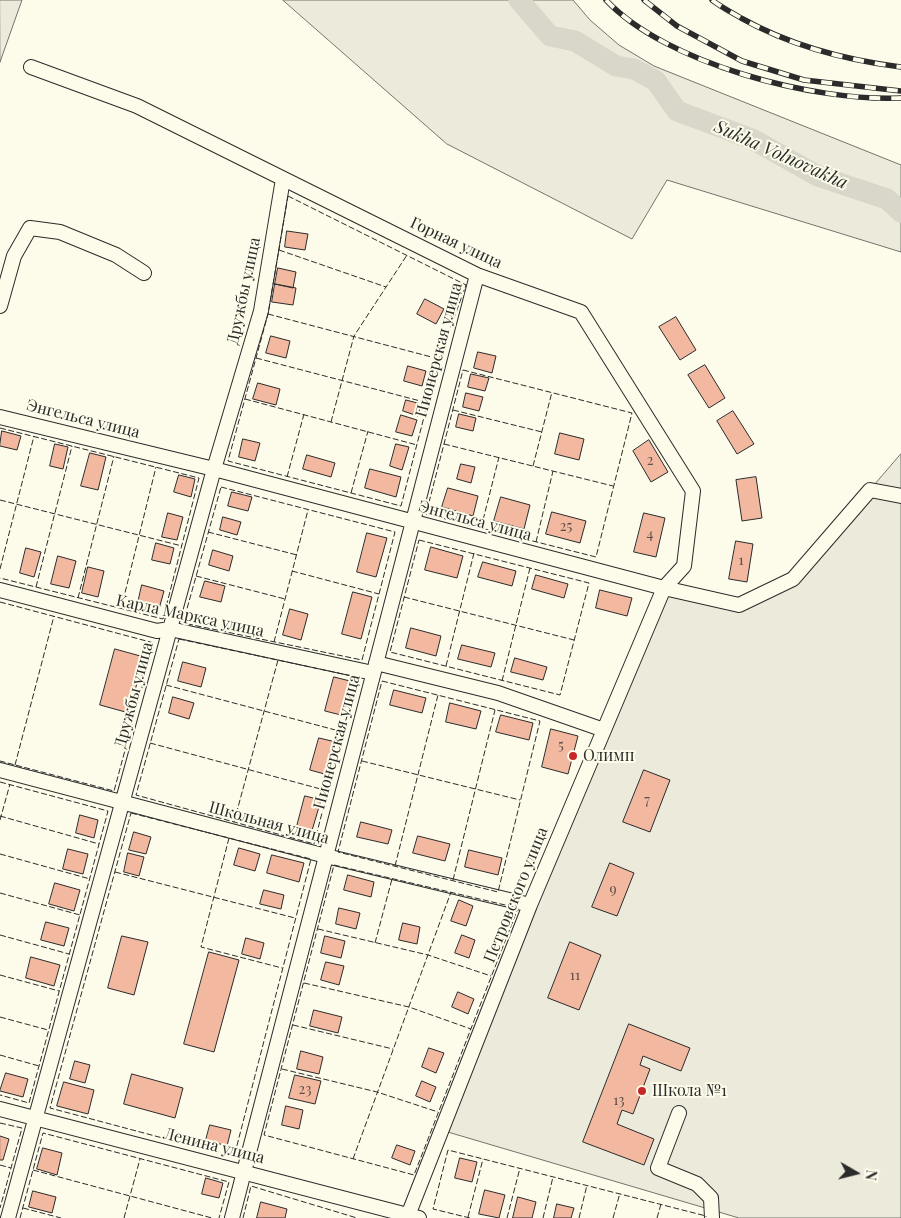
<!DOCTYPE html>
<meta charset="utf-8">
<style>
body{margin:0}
#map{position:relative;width:901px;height:1218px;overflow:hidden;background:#fdfbea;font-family:"Playfair Display",serif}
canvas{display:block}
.north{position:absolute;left:831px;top:1148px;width:50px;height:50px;-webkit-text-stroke:4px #fdfbea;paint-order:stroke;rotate:98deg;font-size:14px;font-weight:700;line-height:20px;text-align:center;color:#2b2b2b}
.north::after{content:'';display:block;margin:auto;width:18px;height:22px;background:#2b2b2b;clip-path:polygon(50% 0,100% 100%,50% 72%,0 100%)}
</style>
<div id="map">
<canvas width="901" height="1218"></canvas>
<div class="north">N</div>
</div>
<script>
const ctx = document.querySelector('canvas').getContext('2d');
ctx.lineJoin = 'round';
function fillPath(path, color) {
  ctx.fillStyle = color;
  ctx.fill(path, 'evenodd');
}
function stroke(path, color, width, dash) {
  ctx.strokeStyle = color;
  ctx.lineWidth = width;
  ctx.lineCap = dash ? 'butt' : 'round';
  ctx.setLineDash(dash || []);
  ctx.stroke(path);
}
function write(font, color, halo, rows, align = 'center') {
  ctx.font = font + ' "Playfair Display",serif';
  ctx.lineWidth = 4;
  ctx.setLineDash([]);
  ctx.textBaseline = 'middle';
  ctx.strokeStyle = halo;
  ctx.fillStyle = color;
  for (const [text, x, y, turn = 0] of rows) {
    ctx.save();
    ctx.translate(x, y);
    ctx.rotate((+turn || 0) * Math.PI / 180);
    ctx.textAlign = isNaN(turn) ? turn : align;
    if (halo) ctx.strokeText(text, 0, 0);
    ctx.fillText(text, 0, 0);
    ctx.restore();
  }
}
const green = new Path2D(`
 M0,0H22L0,62Z
 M283,0H573L590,20L619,45L654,66L901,165V252L667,180L632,239L447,144Z
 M901,454V1218H739L441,1130L664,588L738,605L793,579Z`);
fillPath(green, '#ecebdb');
stroke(green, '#74746e', 1);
stroke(new Path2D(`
 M519,0L550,36L575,41L616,66L634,69L656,81L677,111L752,139L818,176L887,199L901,212`), '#d8d7c9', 21);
const building = new Path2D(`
 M287,231L308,234L305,250L285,247Z
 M278,268L296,272L293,288L275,284Z
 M275,284L296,288L293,305L272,302Z
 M425,299L444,309L436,324L417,314Z
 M676,317L696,350L680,360L659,327Z
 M271,336L290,341L286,358L266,353Z
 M478,352L496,356L492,373L474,368Z
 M705,365L725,398L709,408L688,375Z
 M408,366L426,371L422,386L404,381Z
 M471,374L489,378L485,391L468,387Z
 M258,383L280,389L276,405L253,399Z
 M466,393L483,397L479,411L463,407Z
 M406,400L421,404L418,416L403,411Z
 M733,411L754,444L737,454L717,421Z
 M459,414L476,418L473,431L456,427Z
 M401,415L417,420L412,436L396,432Z
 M2,431L21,436L17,450L0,446Z
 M560,433L584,439L579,460L555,454Z
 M243,439L260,443L255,461L239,457Z
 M649,440L668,472L651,482L633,451Z
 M55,444L68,447L63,469L50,466Z
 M396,444L409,447L402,470L390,466Z
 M90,453L106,457L98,490L81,486Z
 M307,455L335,463L331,477L303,469Z
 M461,464L475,467L471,483L457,479Z
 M370,469L401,477L396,497L365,488Z
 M179,475L195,479L191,497L174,492Z
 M756,477L762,518L742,521L736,480Z
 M448,488L478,496L473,516L442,507Z
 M232,492L252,497L248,511L228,506Z
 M501,497L530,505L524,529L494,521Z
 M552,512L586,521L580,543L546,534Z
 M168,513L183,517L177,540L162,537Z
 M644,513L665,518L656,557L634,552Z
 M223,517L241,522L237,535L220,530Z
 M367,533L387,538L376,577L357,572Z
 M736,541L753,544L747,582L729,579Z
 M156,543L174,548L170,564L152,560Z
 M431,547L463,556L457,578L425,570Z
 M26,548L41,552L34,577L20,573Z
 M213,550L233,556L229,571L209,565Z
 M58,556L76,561L69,588L51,584Z
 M483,562L516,571L512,586L478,577Z
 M88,567L104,571L98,597L82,593Z
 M536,575L568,584L564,598L532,589Z
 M205,581L225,586L221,602L200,597Z
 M142,585L164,591L159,609L138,603Z
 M600,590L632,598L627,616L596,608Z
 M353,592L372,597L361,639L342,634Z
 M290,609L308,614L301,640L283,635Z
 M411,628L441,636L436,656L406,648Z
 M462,645L495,653L491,667L458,659Z
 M115,649L144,657L129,713L100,705Z
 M515,658L547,667L543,680L511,672Z
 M183,662L206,668L201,687L178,681Z
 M334,677L350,681L341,715L325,711Z
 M394,690L426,698L422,713L390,705Z
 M173,697L194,703L189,719L169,713Z
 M450,703L481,711L476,729L446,722Z
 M501,715L533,723L529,740L496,732Z
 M551,729L578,736L568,774L542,767Z
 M319,738L336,742L328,775L310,770Z
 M644,770L670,780L650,832L623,822Z
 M305,796L321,800L311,834L296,830Z
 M80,815L98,820L94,838L76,833Z
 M361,822L392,830L388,844L357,837Z
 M134,832L151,837L146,854L129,850Z
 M418,836L450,844L445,861L413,853Z
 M239,848L260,854L255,871L234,865Z
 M68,849L88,854L83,874L63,869Z
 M469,850L502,858L498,875L465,867Z
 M128,853L144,857L139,876L124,872Z
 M272,855L304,863L299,882L267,873Z
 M610,863L634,873L617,916L592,907Z
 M348,875L374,882L371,897L344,890Z
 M55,883L80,890L74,911L49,904Z
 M264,890L284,895L281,909L260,904Z
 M459,900L473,906L466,926L451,921Z
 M339,908L360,913L356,929L336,924Z
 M46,922L69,928L64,946L41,940Z
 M403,923L420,927L417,944L399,940Z
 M462,935L475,940L469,958L455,953Z
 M122,936L148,942L134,995L108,988Z
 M325,936L345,941L341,958L321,953Z
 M246,938L264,943L260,959L242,954Z
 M570,942L601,955L579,1010L548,998Z
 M209,952L239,960L214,1052L184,1044Z
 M31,957L60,965L54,986L26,978Z
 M326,962L344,966L339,985L321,980Z
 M458,992L474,999L468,1014L452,1007Z
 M314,1010L342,1017L338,1033L310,1026Z
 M629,1024L690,1048L681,1071L643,1056L640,1065L650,1069L633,1114L622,1110L617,1124L654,1139L644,1165L583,1142Z
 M429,1048L444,1053L436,1073L422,1067Z
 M301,1051L323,1057L319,1074L297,1069Z
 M75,1061L90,1065L85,1083L70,1079Z
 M6,1073L28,1079L23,1097L0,1091Z
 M132,1074L183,1088L175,1118L124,1104Z
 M295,1075L321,1081L315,1104L289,1098Z
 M422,1081L436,1087L430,1102L416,1096Z
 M64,1082L94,1090L88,1114L57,1106Z
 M286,1106L303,1110L299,1129L282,1125Z
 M210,1125L231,1130L227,1146L206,1140Z
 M0,1136L9,1139L3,1160H0Z
 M397,1145L415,1151L410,1165L392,1158Z
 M43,1148L62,1153L57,1175L37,1169Z
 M460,1158L477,1162L472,1182L455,1178Z
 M206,1178L223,1183L219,1198L202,1194Z
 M485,1190L505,1195L499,1218L479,1214Z
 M33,1191L56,1197L52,1213L29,1207Z
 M518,1197L536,1202L532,1218H513Z
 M261,1202L287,1209L285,1218H257Z
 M557,1204L574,1208L571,1218H554Z`);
fillPath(building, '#f2b8a0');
stroke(building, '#2b2b2b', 1);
const minor = new Path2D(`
 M31,67L137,106L477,275L581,312L693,491L684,566L664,588L604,730L530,905L407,1218
 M0,306L14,256L30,228L60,232L116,255L144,273
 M0,417L214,469L664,588L739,605L793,579L870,490L901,496
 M0,590L157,631L170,629L373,673
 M376,663L498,693L604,730
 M0,770L326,856L530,905
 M0,1109L419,1218
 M679,1113L658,1168L697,1184L711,1198L712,1218
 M8,1218L214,469L261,311L283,179
 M232,1218L477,275`);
stroke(minor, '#2b2b2b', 16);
stroke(minor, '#fdfbea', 14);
const rail = new Path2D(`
 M606,0C666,64 815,102 901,98
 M644,0L677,26L742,61L804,80L901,91
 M712,0C721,7 731,12 741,18C791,46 845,60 901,67`);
stroke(rail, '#2b2b2b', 5.5);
stroke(rail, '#fdfbea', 4, [11]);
stroke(new Path2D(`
 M288,196L466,285L439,359L401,506L228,461L268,314Z
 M279,250L386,287
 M268,314L439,359
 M256,358L428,403
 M463,370L632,413L596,557L426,514Z
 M245,399L417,445
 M453,410L542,432
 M331,422L354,336L407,255
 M0,428L199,478L163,619L0,578
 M444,444L613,486
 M533,466L552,392
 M287,477L304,414
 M221,487L395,532L362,660L183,623Z
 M351,493L368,431
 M0,500L182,546
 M481,528L499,457
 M208,532L297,555
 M419,540L589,583L560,695L390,652Z
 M536,542L553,471
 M0,569L34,436
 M292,571L379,594
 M196,576L285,599
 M36,587L72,446
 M404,597L574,640
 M78,598L114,456
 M0,602L154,643L114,791L0,761
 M121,609L156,467
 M179,639L357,677L314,844L136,795Z
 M274,642L308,510
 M446,666L474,553
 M382,681L540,721L498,892L338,852Z
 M502,681L530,568
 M166,685L343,732
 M150,743L328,791
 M362,761L520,800
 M15,765L54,616
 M0,782L108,811L29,1103L0,1095
 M131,813L311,859L234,1157L50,1108Z
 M0,816L99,844
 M0,820L10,784
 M234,822L278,660
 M229,838L201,947L282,968
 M0,854L90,879
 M334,865L518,908L414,1175L264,1135Z
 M395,866L438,695
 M115,872L295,918
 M453,880L495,710
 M0,893L80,915
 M318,929L428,955L491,976
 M0,935L69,954
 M375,943L392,879
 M0,975L59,991
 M304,983L409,1007L471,1029
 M0,1017L48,1030
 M293,1025L393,1049
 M0,1055L39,1066
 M282,1069L377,1092L438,1112
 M0,1123L22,1128L0,1208
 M353,1159L451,892
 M0,1165L11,1168
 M33,1170L212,1218
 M23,1208L61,1218
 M468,1217L483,1159
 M20,1218L43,1133L229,1182L219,1218
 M124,1218L140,1159
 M243,1218L251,1186L357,1218
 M470,1218L433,1209L448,1150L706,1216V1217
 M507,1218L520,1168
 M543,1218L553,1177
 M579,1218L587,1185
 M613,1218L620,1193
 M657,1218L661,1204`), '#2b2b2b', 1, [6, 2.5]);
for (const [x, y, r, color] of [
 [573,756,5,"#c62828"],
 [642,1091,5,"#c62828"]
]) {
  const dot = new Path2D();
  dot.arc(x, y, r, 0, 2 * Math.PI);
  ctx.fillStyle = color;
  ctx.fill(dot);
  stroke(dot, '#fdfbea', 2);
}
write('14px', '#5d4e48', null, [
 ["2",650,461],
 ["25",566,527],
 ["4",650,535],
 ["1",741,561],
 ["5",561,746],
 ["7",647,801],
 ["9",613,890],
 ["11",575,976],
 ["23",305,1090],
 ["13",619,1101]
]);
write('16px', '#2b2b2b', '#fdfbea', [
 ["Горная улица",456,243,25],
 ["Дружбы улица",244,291,-78],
 ["Пионерская улица",439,350,-75],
 ["Энгельса улица",83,419,14],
 ["Энгельса улица",475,521,15],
 ["Карла Маркса улица",190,616,12],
 ["Дружбы улица",134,695,-75],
 ["Пионерская улица",337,742,-75],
 ["Школьная улица",269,823,15],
 ["Петровского улица",516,895,-68],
 ["Ленина улица",214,1146,14]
]);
write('16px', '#2b2b2b', '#fdfbea', [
 ["Олимп",583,756],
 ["Школа №1",652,1091]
], 'left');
write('italic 18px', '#2b2b2b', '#fdfbea', [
 ["Sukha Volnovakha",781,155,24]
]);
</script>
